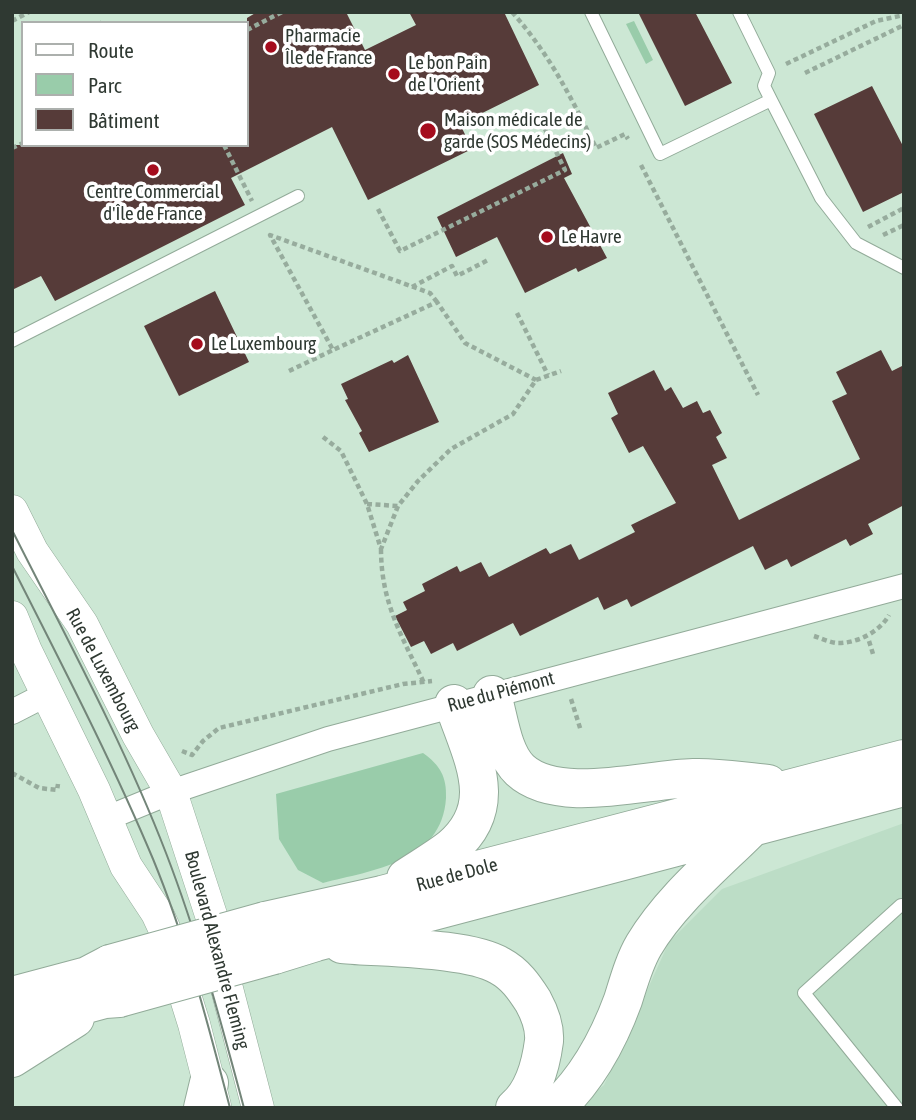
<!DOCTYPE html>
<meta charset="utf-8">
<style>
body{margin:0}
#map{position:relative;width:916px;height:1120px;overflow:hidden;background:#cce7d4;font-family:"Asap Condensed",sans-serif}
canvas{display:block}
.frame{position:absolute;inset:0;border:14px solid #2f3932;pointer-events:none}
.legend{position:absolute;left:21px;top:21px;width:228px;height:126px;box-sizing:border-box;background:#fff;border:2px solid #acb0ad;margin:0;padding:9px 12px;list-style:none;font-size:21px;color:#2f3932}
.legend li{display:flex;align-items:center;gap:14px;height:35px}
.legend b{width:35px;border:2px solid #acb0ad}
</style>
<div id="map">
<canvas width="916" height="1120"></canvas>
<div class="frame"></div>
<ul class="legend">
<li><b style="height:9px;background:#fff"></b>Route</li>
<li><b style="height:19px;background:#9ca"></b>Parc</li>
<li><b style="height:19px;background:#563b39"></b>Bâtiment</li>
</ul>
</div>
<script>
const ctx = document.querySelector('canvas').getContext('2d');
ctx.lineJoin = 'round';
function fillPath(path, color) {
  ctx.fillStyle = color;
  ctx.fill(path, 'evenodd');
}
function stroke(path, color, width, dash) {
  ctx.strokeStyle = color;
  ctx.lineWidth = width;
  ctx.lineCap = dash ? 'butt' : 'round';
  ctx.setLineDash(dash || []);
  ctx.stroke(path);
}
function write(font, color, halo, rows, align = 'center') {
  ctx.font = font + ' "Asap Condensed",sans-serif';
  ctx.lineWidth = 7;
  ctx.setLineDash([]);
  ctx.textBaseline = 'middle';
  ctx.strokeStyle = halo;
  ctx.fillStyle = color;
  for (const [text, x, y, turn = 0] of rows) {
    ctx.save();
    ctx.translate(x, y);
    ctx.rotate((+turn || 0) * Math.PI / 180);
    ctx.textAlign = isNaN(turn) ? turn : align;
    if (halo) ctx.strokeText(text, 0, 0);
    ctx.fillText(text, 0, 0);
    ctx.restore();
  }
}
fillPath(new Path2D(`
 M904,823V1108H575L604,1085L669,942L722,889Z`), '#bcddc6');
fillPath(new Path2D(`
 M634,21L653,60L646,64L626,24Z
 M423,753C440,765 447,777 446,798C442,863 372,870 323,883L298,870L279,839L276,794Z`), '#9ca');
fillPath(new Path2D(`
 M257,12H346L365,50L416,25L409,12H504L539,85L460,124L472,149L368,200L332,127L231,178L245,205L55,301L41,276L12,290V145H247V18Z
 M638,12H695L732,83L685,106Z
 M872,86L904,148V192L863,212L814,114Z
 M563,153L572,174L564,178L607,258L578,272L576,268L525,293L497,237L456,257L437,217Z
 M215,291L249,362L179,396L144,326Z
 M881,350L892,371L904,365V505L868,524L873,534L850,546L846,539L791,567L787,559L765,570L753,546L631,607L627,599L604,610L598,597L520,636L513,623L457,651L453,643L431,654L424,641L411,647L395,616L407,610L403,602L425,591L422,584L457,566L460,572L481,562L489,577L546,548L550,554L571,544L579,560L635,532L631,525L676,503L643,446L629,453L611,418L618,414L608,393L654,370L665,391L671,387L683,408L697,401L703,413L710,410L722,433L716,437L727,458L712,465L739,520L860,459L832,401L847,394L836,372Z
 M408,355L439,422L369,452L359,433L362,431L345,400L348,399L341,384L392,360L394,363Z`), '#563b39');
const service = new Path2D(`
 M591,12L660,154L771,100
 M739,12L769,73L764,86L771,100L821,198L856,243L904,268
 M12,341L298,196
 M897,1108L804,993L901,905H904`);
const minor = new Path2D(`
 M12,712L47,694
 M105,819L171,792L328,739L904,586`);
const tertiary = new Path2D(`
 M12,511L32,551L82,624L138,735L171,792L212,918L226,985L258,1108
 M12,617L26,651L94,790L126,866L157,913L164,928L194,1024L215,1106`);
const primary = new Path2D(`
 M492,695C499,718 502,753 520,770C558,805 645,779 693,778C718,777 744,782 768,784
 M406,878C421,868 437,859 451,848C502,805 471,756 454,704
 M265,921L382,895L904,759
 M342,944C383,948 468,947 500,966C515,974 524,987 533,1001C539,1012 545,1028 544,1041C541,1064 534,1092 515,1108
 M274,955L316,942L904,787
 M12,996L87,976L110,964
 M12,1024L105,999L119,998
 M12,1058L75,1018
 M203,1108L209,1083
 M556,1108C588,1078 608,1041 623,1000C629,981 634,962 644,945C671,900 715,864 752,827`);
stroke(service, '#92ab99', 14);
stroke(minor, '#92ab99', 26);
stroke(tertiary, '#92ab99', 33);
stroke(primary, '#92ab99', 40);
stroke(new Path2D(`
 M512,12C550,55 571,97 596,148L625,134L628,139
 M12,21L29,12
 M99,22L100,23
 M247,30L282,12
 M786,64L876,21L904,15
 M805,73L904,25
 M224,145L252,201
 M12,148L23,143
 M641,165L758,395
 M378,209L400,251L565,170L544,127
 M868,227L904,208
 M883,235L904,225
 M412,287L452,266L457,276L490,259
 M437,302L430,293L270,235L333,350L437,302L465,343L536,380
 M517,313L548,375
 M289,371L333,350
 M323,437L341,451L367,504L381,549L398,506L418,481L451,449L513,414L536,380L561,371
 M367,504L398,506
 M381,549C381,603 402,636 424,683
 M814,636C820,638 829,642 836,643C855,644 879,633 889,615
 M869,641L873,654
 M571,699L581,731
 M182,751L192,755L203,741L219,728L403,684L432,681
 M12,773L39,788L57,790L58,784`), '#97ac9d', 4.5, [5, 3.5]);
stroke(service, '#fff', 12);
stroke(minor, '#fff', 24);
stroke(tertiary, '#fff', 32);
stroke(primary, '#fff', 38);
stroke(new Path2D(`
 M12,530C66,637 123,742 166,853C198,936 221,1022 244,1108
 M12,566C61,663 111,759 153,859C186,939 208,1024 230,1108`), '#738579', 2);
const primaryBridge = new Path2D(`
 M110,964L265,921
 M119,998L274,955`);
stroke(primaryBridge, '#92ab99', 40, []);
stroke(primaryBridge, '#fff', 38);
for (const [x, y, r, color] of [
 [271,47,7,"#a50c1d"],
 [394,74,7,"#a50c1d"],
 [428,131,9,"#a50c1d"],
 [153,170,7,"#a50c1d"],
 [547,237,7,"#a50c1d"],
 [197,344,7,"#a50c1d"]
]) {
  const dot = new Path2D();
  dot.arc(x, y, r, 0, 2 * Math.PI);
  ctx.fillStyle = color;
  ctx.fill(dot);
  stroke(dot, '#fff', 2.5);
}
write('19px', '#2f3932', '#fff', [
 ["Pharmacie",285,36],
 ["Île de France",285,58],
 ["Le bon Pain",408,63],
 ["de l'Orient",408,85],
 ["Maison médicale de",444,120],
 ["garde (SOS Médecins)",444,142],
 ["Centre Commercial",153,192,"center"],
 ["d'Île de France",153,214,"center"],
 ["Le Havre",561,237],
 ["Le Luxembourg",211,344]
], 'left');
write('19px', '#2f3932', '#fff', [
 ["Rue de Luxembourg",103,670,62],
 ["Rue du Piémont",501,692,-15],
 ["Rue de Dole",457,875,-15],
 ["Boulevard Alexandre Fleming",217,950,75]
]);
</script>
